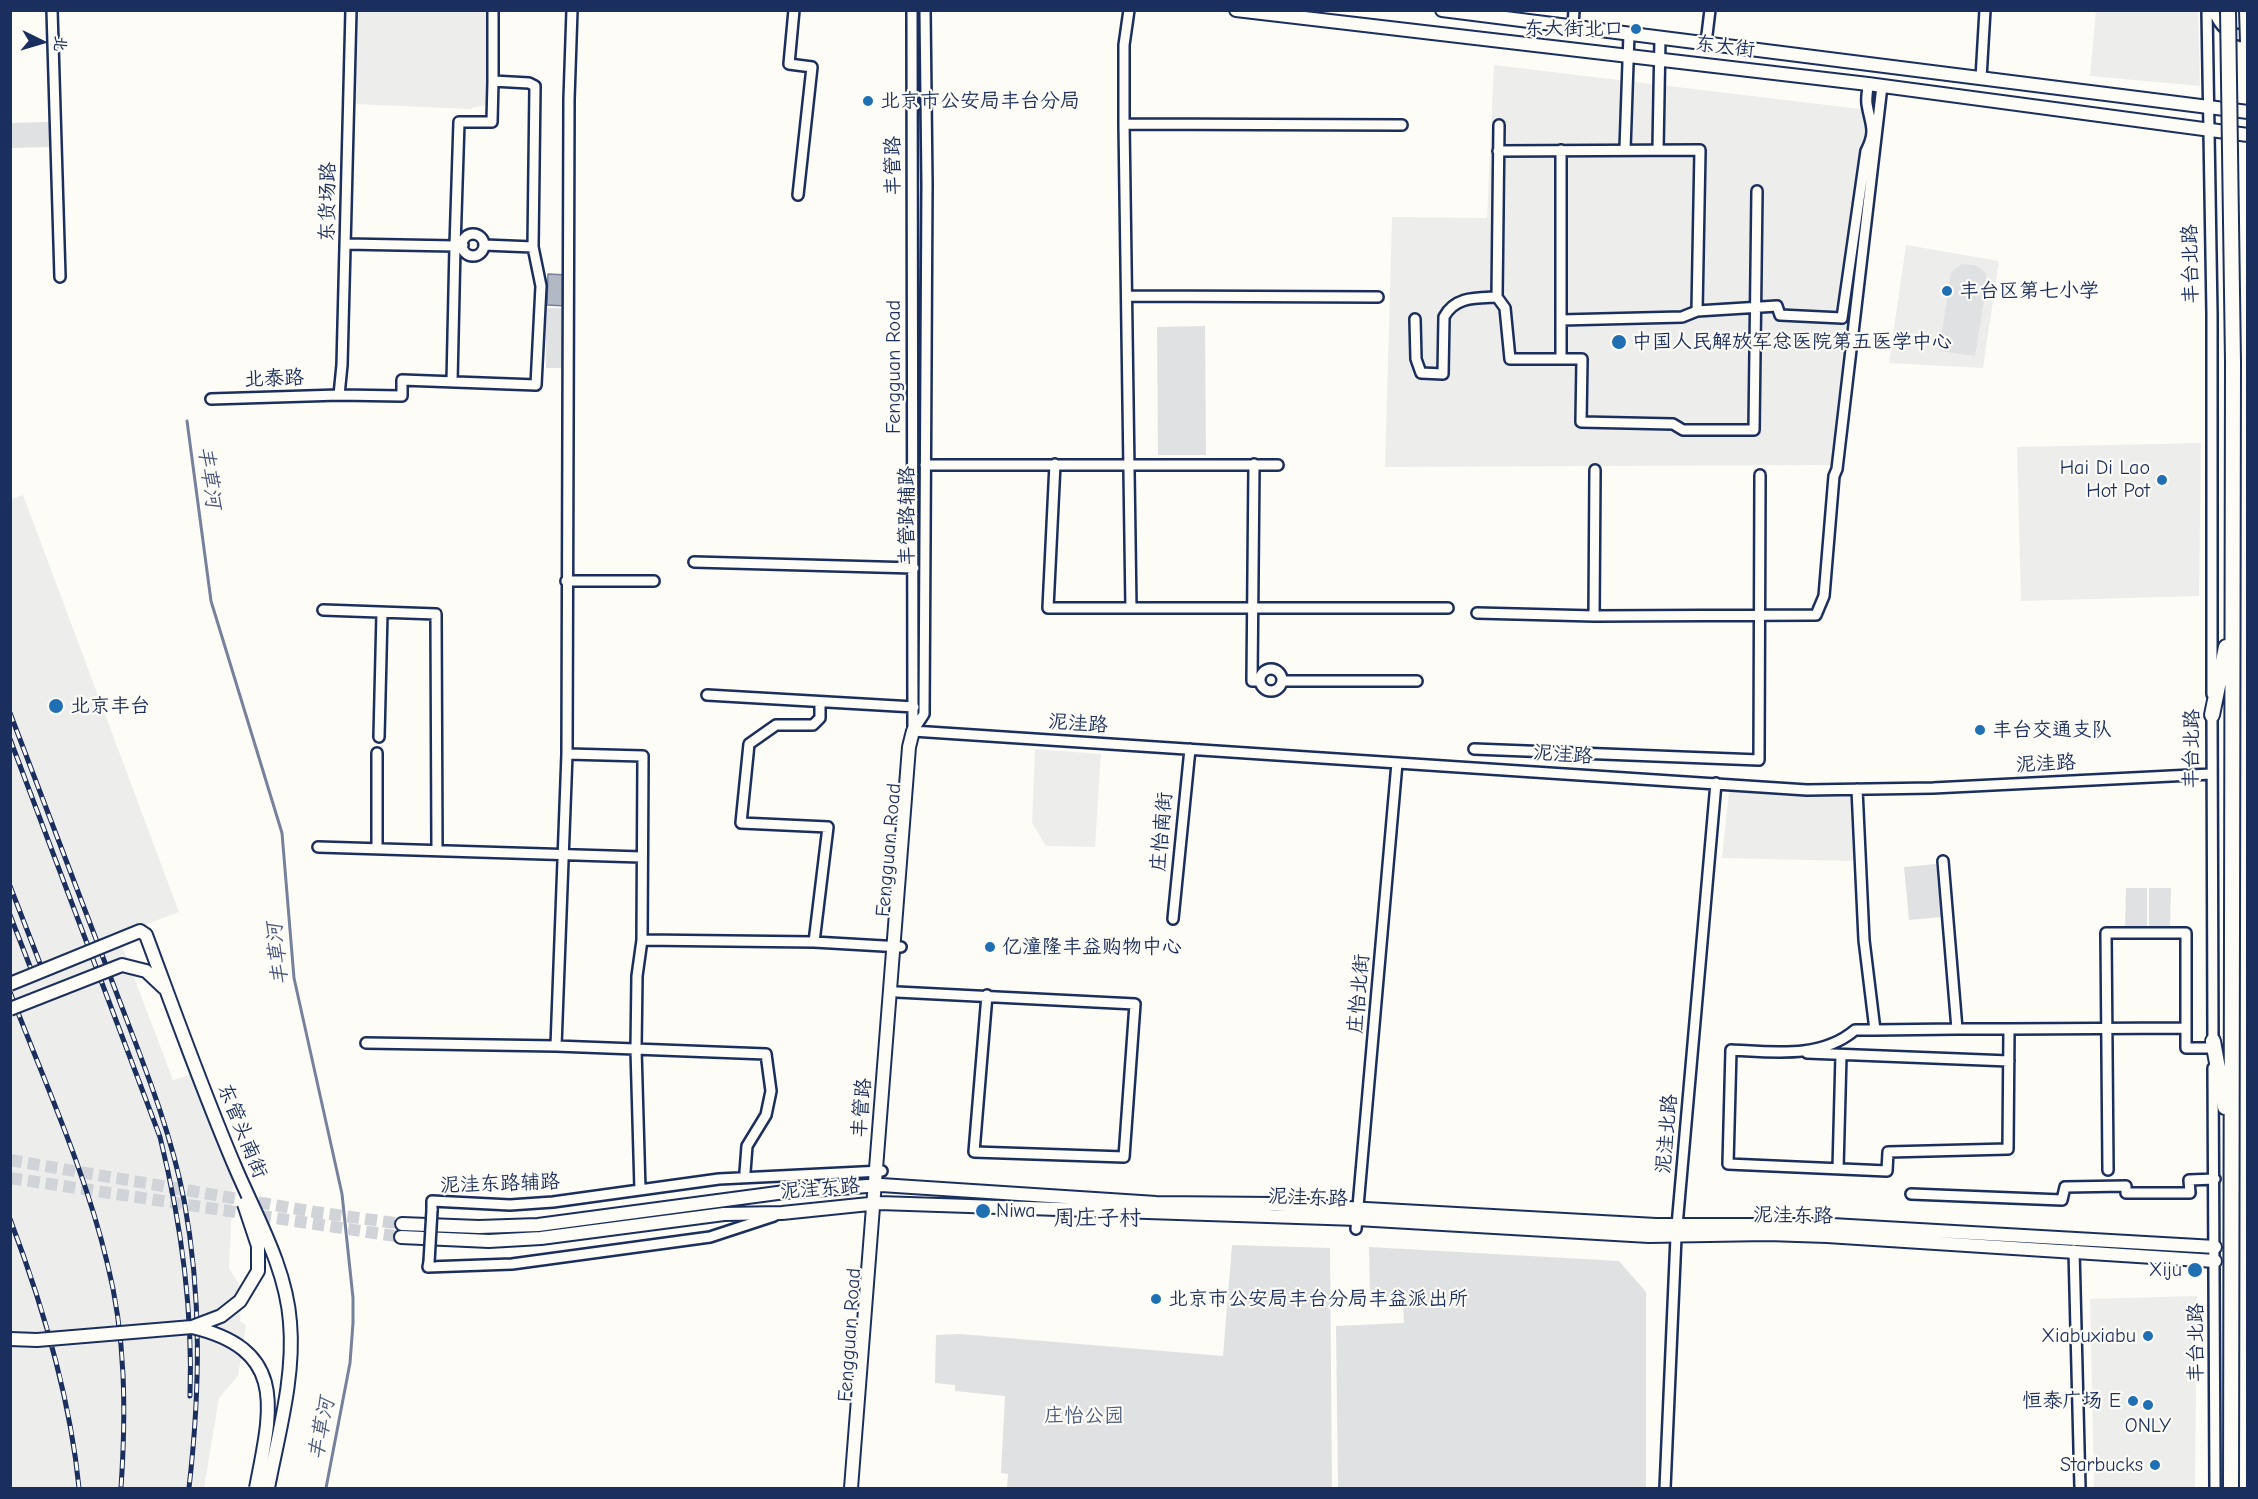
<!DOCTYPE html>
<meta charset="utf-8">
<style>
body{margin:0}
#map{position:relative;width:2258px;height:1499px;overflow:hidden;background:#fdfcf7;font-family:"Comic Neue","LXGW WenKai TC",sans-serif}
canvas{display:block}
.frame{position:absolute;inset:0;border:12px solid #1b2f5e;pointer-events:none}
.north{position:absolute;left:12px;top:12px;width:60px;height:60px;-webkit-text-stroke:4px #fdfcf7;paint-order:stroke;rotate:95deg;font-size:16px;font-weight:700;line-height:24px;text-align:center;color:#1b2f5e}
.north::after{content:'';display:block;margin:auto;width:21px;height:27px;background:#1b2f5e;clip-path:polygon(50% 0,100% 100%,50% 72%,0 100%)}
</style>
<div id="map">
<canvas width="2258" height="1499"></canvas>
<div class="frame"></div>
<div class="north">北</div>
</div>
<script>
const ctx = document.querySelector('canvas').getContext('2d');
ctx.lineJoin = 'round';
function fillPath(path, color) {
  ctx.fillStyle = color;
  ctx.fill(path, 'evenodd');
}
function stroke(path, color, width, dash) {
  ctx.strokeStyle = color;
  ctx.lineWidth = width;
  ctx.lineCap = dash ? 'butt' : 'round';
  ctx.setLineDash(dash || []);
  ctx.stroke(path);
}
function write(font, color, halo, rows, align = 'center') {
  ctx.font = font + ' "Comic Neue","LXGW WenKai TC",sans-serif';
  ctx.lineWidth = 4.5;
  ctx.setLineDash([]);
  ctx.textBaseline = 'middle';
  ctx.strokeStyle = halo;
  ctx.fillStyle = color;
  for (const [text, x, y, turn = 0] of rows) {
    ctx.save();
    ctx.translate(x, y);
    ctx.rotate((+turn || 0) * Math.PI / 180);
    ctx.textAlign = isNaN(turn) ? turn : align;
    if (halo) ctx.strokeText(text, 0, 0);
    ctx.fillText(text, 0, 0);
    ctx.restore();
  }
}
fillPath(new Path2D(`
 M2096,10L2198,11L2200,86L2090,76Z
 M357,11H489V104L469,109L353,104Z
 M1494,65L1877,111L1834,465L1385,467L1392,217L1487,218Z
 M1906,245L1999,261L1983,368L1889,363Z
 M2201,443L2199,596L2021,601L2017,447Z
 M23,495L179,912L118,935L173,1080L193,1074L233,1182L229,1269L242,1288L240,1321L246,1325L238,1376L219,1398L204,1488H11L10,499Z
 M1035,749L1101,754L1095,847L1046,846L1032,823Z
 M1729,791L1853,797V861L1722,858Z
 M2197,1296L2195,1488H2094L2090,1299Z`), '#edeeec');
fillPath(new Path2D(`
 M49,122L50,147L11,148V123Z
 M1962,264L1975,265L1985,272L1987,283L1975,356L1939,351L1951,272Z
 M546,308H566V368H546Z
 M1205,326L1206,455H1158L1157,327Z
 M1936,864L1941,917L1909,920L1904,867Z
 M2126,888H2147V928H2125Z
 M2149,888H2171L2170,928H2149Z
 M1232,1245L1330,1248L1332,1488H1007L1008,1474L1001,1473L1005,1396L955,1391V1385L935,1383L936,1335L960,1334L1223,1356Z
 M1369,1247L1619,1261L1646,1292V1488H1338L1336,1326L1404,1323L1403,1297H1370Z`), '#e0e1e3');
const water = new Path2D(`
 M548,274L567,275L566,306L547,305Z`);
fillPath(water, '#b3b8c5');
stroke(water, '#76819c', 1.5);
stroke(new Path2D(`
 M187,421L211,601L282,833L294,978L342,1194L353,1298V1323L350,1363L326,1488`), '#76819c', 3);
stroke(new Path2D(`
 M10,1160L315,1212L402,1224
 M10,1178L401,1237`), '#d0d3d8', 12, [12, 6]);
const minor = new Path2D(`
 M52,10L60,277
 M794,10L789,64L812,67L798,195
 M912,10L913,731
 M1129,10L1124,45V124L1131,608H1448
 M2207,10L2212,314V694
 M2213,10C2218,24 2231,41 2248,32
 M1573,27L1574,10
 M1706,43L1710,10
 M1981,78L1985,10
 M1124,124L1402,125
 M1499,125L1497,297L1505,308L1510,359H1582L1581,422L1673,424L1683,430H1754L1757,191
 M1625,149L1629,34
 M1658,149L1660,38
 M1561,150V359
 M1498,151L1700,150L1697,311L1777,306L1780,315L1842,318L1866,151C1877,130 1870,124 1867,104C1866,98 1868,90 1868,84
 M462 245a11 11 0 1 1 22 0a11 11 0 1 1-22 0Z
 M345,244L455,246L459,122H492L493,81
 M484,245L533,247
 M1128,296L1378,297
 M1415,319L1416,359L1421,373L1443,374L1444,317C1455,296 1477,298 1497,297
 M1561,320L1682,317L1697,311
 M452,382L455,246L463,245
 M339,395L342,365L351,10
 M211,399L339,395L402,396V380L536,385L541,286L533,247L535,86L529,83L493,81V10
 M1055,464L1048,608H1131
 M1254,464L1252,681H1260
 M925,465H1278
 M694,562L914,568
 M566,581H654
 M323,610L436,614L437,850
 M1477,613L1594,616L1816,615L1824,596L1834,476L1837,469L1882,86
 M1594,616L1595,470
 M1260 680a11 11 0 1 1 22 0a11 11 0 1 1-22 0Z
 M1282,681H1417
 M707,695L914,707
 M2212,711L2213,1045
 M913,731L1807,790L1933,788L2211,774
 M913,731L924,714L927,184L925,10
 M379,737L382,613
 M1474,749L1759,760L1760,475
 M567,754L643,756L642,940L637,976L636,1049L640,1190
 M1857,789L1864,940L1875,1030H1855C1821,1059 1773,1052 1731,1050L1728,1164L1887,1171L1888,1152L2008,1149L2009,1029L2186,1028V933H2106L2108,1170
 M318,847L641,857
 M377,848V753
 M1943,861L1957,1029H2009
 M1173,919L1190,749
 M642,940L814,942L901,947
 M814,942L828,827L741,823L749,744L776,725H813L820,718V704
 M897,992L1135,1004L1124,1157L974,1152L987,995
 M2186,1028V1048H2213
 M1875,1030L1957,1029
 M366,1043L556,1046L766,1054L771,1091L766,1115L747,1146L745,1172
 M556,1046L567,754L569,99L572,10
 M1807,1053L2009,1061
 M2213,1068L2215,1488
 M1838,1169L1841,1055
 M1911,1194L2062,1200L2065,1187L2126,1186V1193H2190L2189,1180L2215,1179
 M432,1210V1201L510,1205L553,1202L719,1179L882,1171
 M1356,1229L1397,763
 M2074,1250L2080,1488
 M429,1262L428,1267L512,1264L710,1237L774,1216
 M1665,1488L1676,1237L1716,783`);
const major = new Path2D(`
 M1236,10L1868,84L2248,135
 M1442,10L2248,112
 M402,1224L479,1227L538,1225L785,1192L881,1185L1156,1203L1275,1204L1656,1225H1832L2215,1247
 M401,1237L489,1241L541,1238L724,1214L782,1213L879,1203L1357,1219L1649,1236L1768,1234L1827,1236L2215,1261
 M851,1488L909,747L913,731`);
const highway = new Path2D(`
 M2212,715L2226,647
 M2213,1041L2225,1107
 M2231,1488L2233,362`);
stroke(minor, '#1b2f5e', 14);
stroke(major, '#1b2f5e', 16);
stroke(highway, '#1b2f5e', 18);
stroke(minor, '#fdfcf7', 9);
stroke(major, '#fdfcf7', 12);
stroke(highway, '#fdfcf7', 14);
const rail = new Path2D(`
 M10,713C45,805 80,897 115,989C141,1058 170,1127 184,1200C202,1297 200,1391 189,1488
 M10,739L160,1137C181,1222 193,1308 190,1396
 M10,886L41,966
 M10,915L31,969
 M10,992C44,1081 85,1170 107,1262C126,1336 126,1413 121,1488
 M10,1219C43,1306 70,1396 79,1488`);
stroke(rail, '#1b2f5e', 5);
stroke(rail, '#fdfcf7', 3, [9]);
const minorBridge = new Path2D(`
 M429,1262L432,1210`);
const majorBridge = new Path2D(`
 M10,984L140,931L146,935C175,1013 203,1092 236,1169C257,1218 286,1268 290,1322C295,1377 278,1435 268,1488
 M10,1009L122,965L146,971L164,988
 M192,1327C289,1350 271,1410 256,1488
 M10,1339L37,1340L192,1327L221,1316L240,1301L258,1271V1246L244,1204`);
const highwayBridge = new Path2D(`
 M2228,10L2233,362
 M2247,10L2248,42`);
stroke(minorBridge, '#1b2f5e', 14, []);
stroke(majorBridge, '#1b2f5e', 16, []);
stroke(highwayBridge, '#1b2f5e', 18, []);
stroke(minorBridge, '#fdfcf7', 9);
stroke(majorBridge, '#fdfcf7', 12);
stroke(highwayBridge, '#fdfcf7', 14);
for (const [x, y, r, color] of [
 [1636,29,6,"#1f6fb2"],
 [868,101,6,"#1f6fb2"],
 [1947,291,6,"#1f6fb2"],
 [1619,342,8,"#1f6fb2"],
 [2162,480,6,"#1f6fb2"],
 [56,706,8,"#1f6fb2"],
 [1980,730,6,"#1f6fb2"],
 [990,947,6,"#1f6fb2"],
 [983,1211,8,"#1f6fb2"],
 [2195,1270,8,"#1f6fb2"],
 [1156,1299,6,"#1f6fb2"],
 [2148,1336,6,"#1f6fb2"],
 [2133,1401,6,"#1f6fb2"],
 [2148,1405,6,"#1f6fb2"],
 [2155,1465,6,"#1f6fb2"]
]) {
  const dot = new Path2D();
  dot.arc(x, y, r, 0, 2 * Math.PI);
  ctx.fillStyle = color;
  ctx.fill(dot);
  stroke(dot, '#fdfcf7', 2);
}
write('20px', '#1b2f5e', '#fdfcf7', [
 ["东大街北口",1624,29,"right"],
 ["北京市公安局丰台分局",880,101],
 ["丰台区第七小学",1959,291],
 ["中国人民解放军总医院第五医学中心",1632,342],
 ["Hai Di Lao",2150,468,"right"],
 ["Hot Pot",2150,491,"right"],
 ["北京丰台",70,706],
 ["丰台交通支队",1992,730],
 ["亿潼隆丰益购物中心",1002,947],
 ["Niwa",996,1211],
 ["Xiju",2182,1270,"right"],
 ["北京市公安局丰台分局丰益派出所",1168,1299],
 ["Xiabuxiabu",2136,1336,"right"],
 ["恒泰广场 E",2121,1401,"right"],
 ["ONLY",2148,1426,"center"],
 ["Starbucks",2143,1465,"right"]
], 'left');
write('20px', '#1b2f5e', '#fdfcf7', [
 ["东大街",1725,47,7],
 ["丰管路",893,166,-90],
 ["东货场路",328,202,-89],
 ["丰台北路",2191,264,-91],
 ["Fengguan Road",894,367,-90],
 ["北泰路",274,379,-2],
 ["丰管路辅路",907,516,-90],
 ["泥洼路",1078,724,4],
 ["丰台北路",2192,749,-89],
 ["泥洼路",1563,755,4],
 ["泥洼路",2046,764,-3],
 ["庄怡南街",1162,832,-85],
 ["Fengguan Road",889,850,-85],
 ["庄怡北街",1359,994,-85],
 ["丰管路",862,1108,-85],
 ["东管头南街",242,1131,68],
 ["泥洼北路",1667,1134,-85],
 ["泥洼东路辅路",500,1184,-2],
 ["泥洼东路",820,1189,-5],
 ["泥洼东路",1308,1198,2],
 ["泥洼东路",1793,1216,1],
 ["Fengguan Road",850,1335,-86],
 ["丰台北路",2196,1343,-90]
]);
write('20px', '#4c5c7f', '#fdfcf7', [
 ["庄怡公园",1084,1416]
]);
write('italic 21px', '#49587d', '#fdfcf7', [
 ["丰草河",209,477,82],
 ["丰草河",278,954,-96],
 ["丰草河",322,1429,-79]
]);
write('22px', '#1b2f5e', '#fdfcf7', [
 ["周庄子村",1097,1219]
]);
</script>
